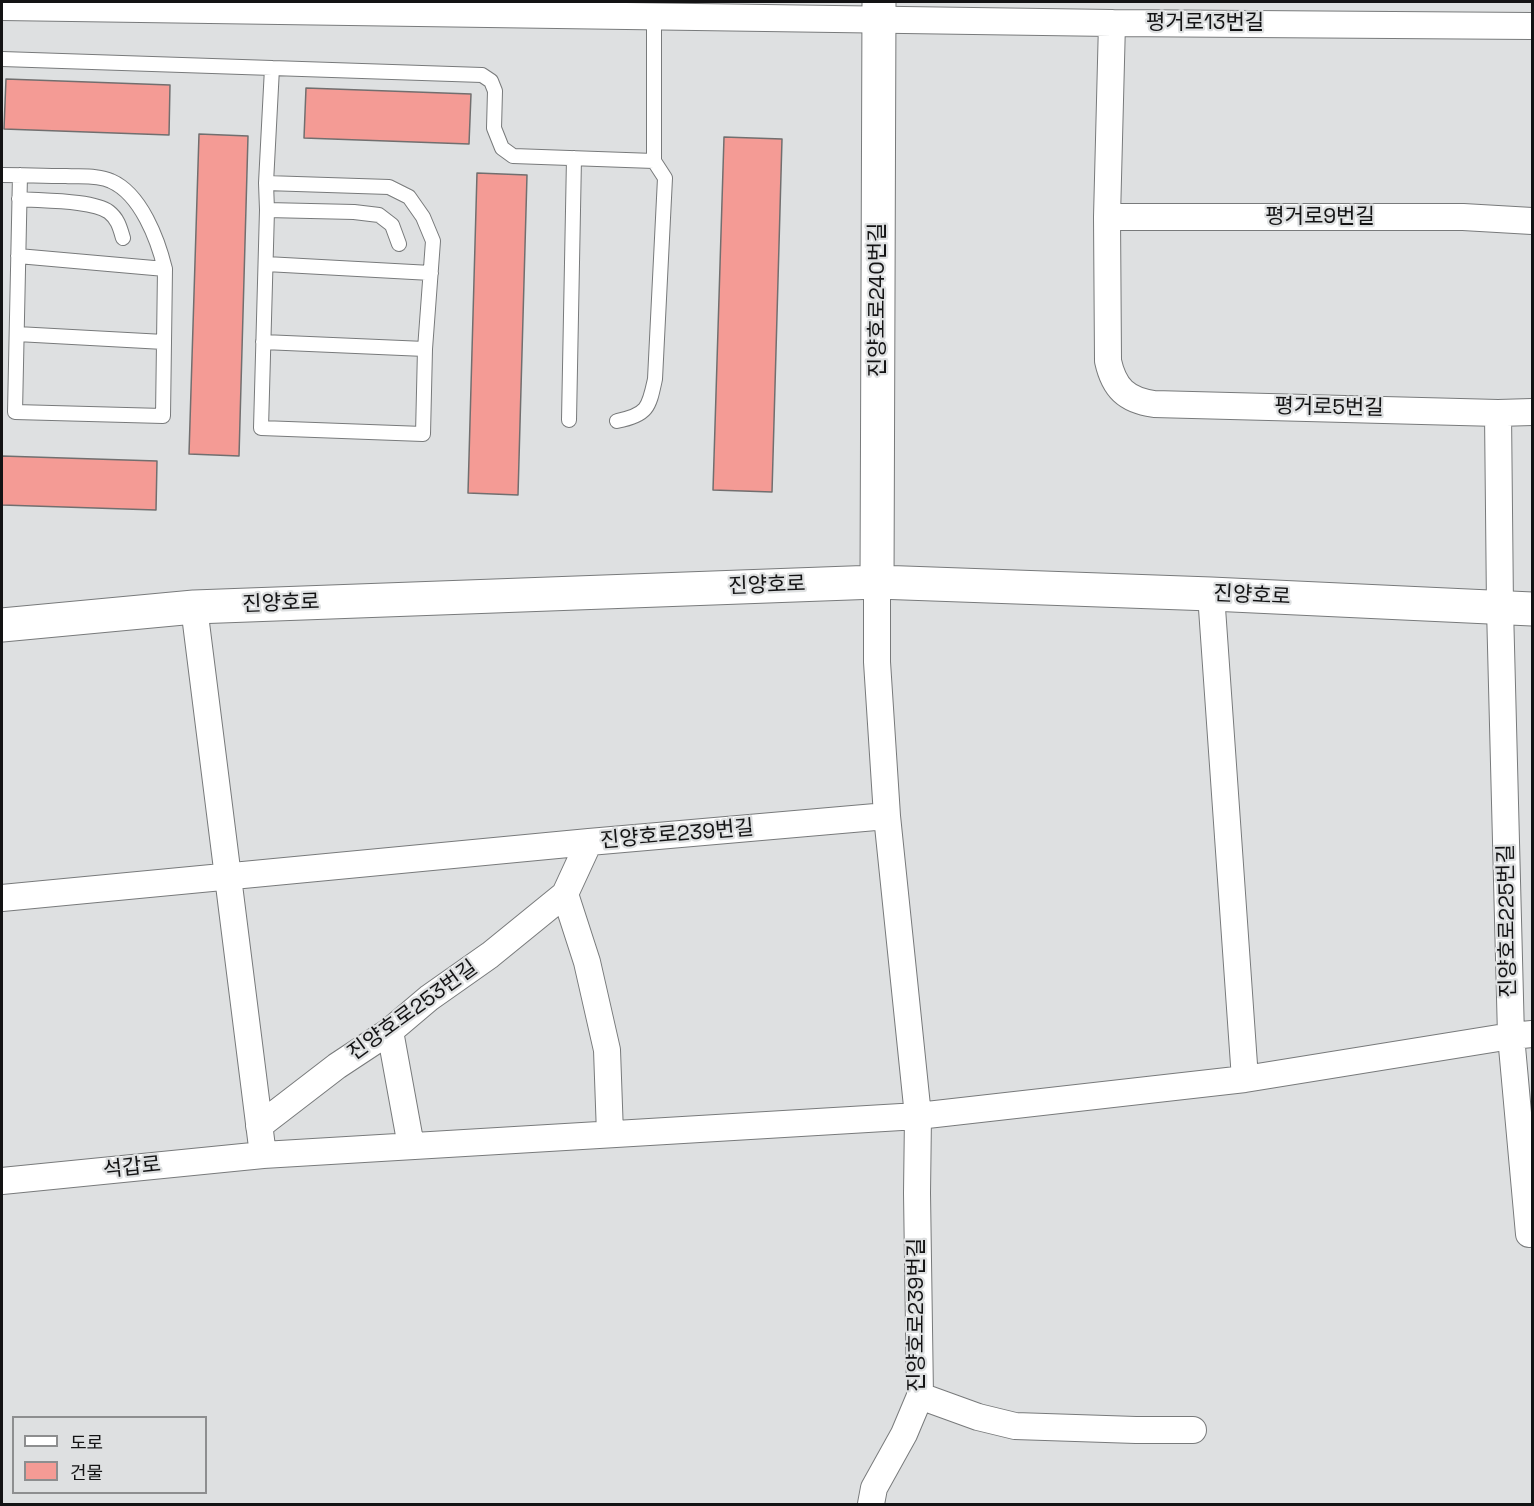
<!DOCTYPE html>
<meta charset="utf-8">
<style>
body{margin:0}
#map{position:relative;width:1534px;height:1506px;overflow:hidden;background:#dee0e1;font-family:"Space Grotesk","Noto Sans KR",sans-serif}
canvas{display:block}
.frame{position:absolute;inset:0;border:3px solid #131314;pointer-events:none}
.legend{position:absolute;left:12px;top:1416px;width:195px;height:78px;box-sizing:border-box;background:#dee0e1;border:2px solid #8d8e8f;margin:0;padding:8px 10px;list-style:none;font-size:18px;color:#131314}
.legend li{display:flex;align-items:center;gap:12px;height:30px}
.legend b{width:30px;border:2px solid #8d8e8f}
</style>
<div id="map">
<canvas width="1534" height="1506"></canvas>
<div class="frame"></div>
<ul class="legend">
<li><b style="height:8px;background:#fff"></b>도로</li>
<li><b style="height:16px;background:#f49b95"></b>건물</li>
</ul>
</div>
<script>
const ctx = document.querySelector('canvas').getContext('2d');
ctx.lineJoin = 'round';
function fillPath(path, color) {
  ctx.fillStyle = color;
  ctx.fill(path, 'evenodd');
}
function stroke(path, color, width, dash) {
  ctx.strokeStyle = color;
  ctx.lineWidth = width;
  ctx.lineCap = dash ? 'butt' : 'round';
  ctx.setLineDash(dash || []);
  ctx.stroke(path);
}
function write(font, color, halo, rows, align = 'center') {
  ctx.font = font + ' "Space Grotesk","Noto Sans KR",sans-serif';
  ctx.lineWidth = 4.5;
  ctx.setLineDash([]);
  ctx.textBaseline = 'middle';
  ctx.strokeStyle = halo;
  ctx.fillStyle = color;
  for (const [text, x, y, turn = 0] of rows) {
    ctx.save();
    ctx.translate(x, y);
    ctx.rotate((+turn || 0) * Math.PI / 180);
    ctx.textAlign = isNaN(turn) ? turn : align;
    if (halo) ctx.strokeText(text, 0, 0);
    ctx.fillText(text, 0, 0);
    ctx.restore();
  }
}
const building = new Path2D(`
 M6,79L170,85L169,135L4,129Z
 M306,88L471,94L469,144L304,138Z
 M199,134L248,136L239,456L189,454Z
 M724,137L782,139L772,492L713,490Z
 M477,173L527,175L518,495L468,493Z
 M2,456L157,461L156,510L2,505Z`);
fillPath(building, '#f49b95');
stroke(building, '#716f6f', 1.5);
const service = new Path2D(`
 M2,59L482,75L491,81L495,91L494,128L502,148L513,156L654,161
 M2,175C23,175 44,176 66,176C81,177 98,175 111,181C141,194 158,240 165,269L163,416L15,412L20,175
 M266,183L389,187L409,197L423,217L433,241L425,349L423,434L261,428L267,210L266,183L272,68
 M19,199C41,201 93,200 109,212C118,219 120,228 123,238
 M267,210L354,212L379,215L392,225L399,244
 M18,256L165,269
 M266,264L431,273
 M17,334L164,342
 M263,342L425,349
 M569,420L574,158
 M617,421C648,415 649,407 655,379L665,178L654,161V16`);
const minor = new Path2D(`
 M2,7L1112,23L1532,26
 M1112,23L1107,217L1108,361C1114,388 1126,400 1154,404L1498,413L1532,412
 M1107,217H1463L1532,221
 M1498,413L1500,608L1511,1036L1529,1234
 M1211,594L1245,1079
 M194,607L263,1155
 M589,842L565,894L587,962L607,1050L610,1134
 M2,898L589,842L887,816
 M390,1031L411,1146
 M259,1126L337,1066L390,1031L429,998L490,955L565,894
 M2,1181L263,1155L918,1116L1245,1079L1511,1036L1532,1034
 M920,1396L978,1417L1015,1426L1136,1430H1193
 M871,1504L874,1488L904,1434L920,1396L917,1193L918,1116L887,816L877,662V582`);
const tertiary = new Path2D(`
 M877,582L879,2
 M2,625L194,607L877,582L1211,594L1532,609`);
stroke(service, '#787a7b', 16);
stroke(minor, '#787a7b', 28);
stroke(tertiary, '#787a7b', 35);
stroke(service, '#fff', 14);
stroke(minor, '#fff', 26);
stroke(tertiary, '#fff', 33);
write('21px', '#131314', '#dee0e1', [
 ["평거로13번길",1205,23],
 ["평거로9번길",1320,217],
 ["진양호로240번길",878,300,-90],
 ["평거로5번길",1329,408,1],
 ["진양호로",767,586,-2],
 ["진양호로",1252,596,3],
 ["진양호로",281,604,-2],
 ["진양호로239번길",677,835,-5],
 ["진양호로225번길",1508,921,-91],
 ["진양호로253번길",413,1011,-36],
 ["석갑로",132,1168,-6],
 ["진양호로239번길",917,1315,-90]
]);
</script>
